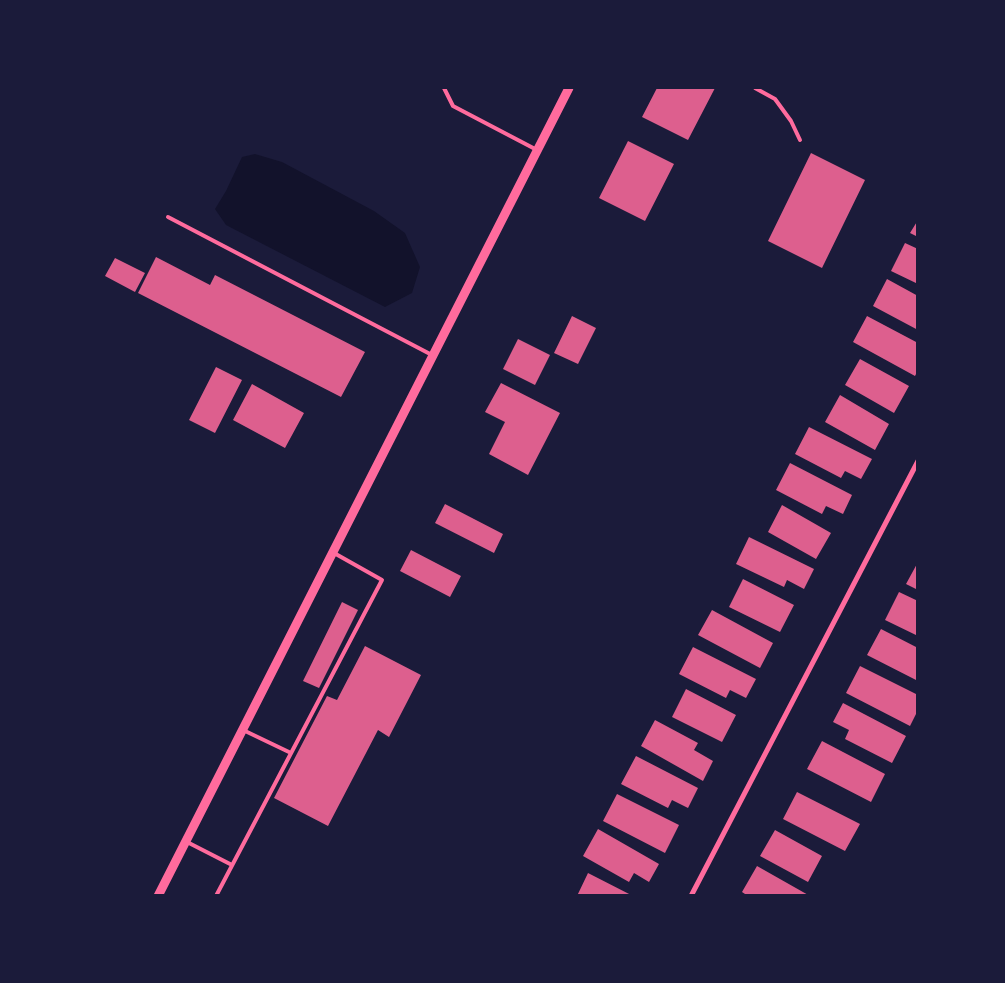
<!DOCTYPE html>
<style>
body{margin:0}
#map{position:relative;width:1005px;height:983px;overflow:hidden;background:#1b1b3a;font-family:Mulish,sans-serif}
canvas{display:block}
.frame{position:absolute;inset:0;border:89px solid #1b1b3a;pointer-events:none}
</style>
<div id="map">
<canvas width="1005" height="983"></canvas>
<div class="frame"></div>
</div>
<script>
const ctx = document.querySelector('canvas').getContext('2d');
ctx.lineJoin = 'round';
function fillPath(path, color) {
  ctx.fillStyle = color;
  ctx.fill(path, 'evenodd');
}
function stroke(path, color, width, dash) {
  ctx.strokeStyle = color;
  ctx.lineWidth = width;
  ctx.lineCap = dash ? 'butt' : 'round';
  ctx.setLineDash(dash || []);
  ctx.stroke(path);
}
fillPath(new Path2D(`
 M255,154L282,162L374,211L405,233L420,267L412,293L385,307L226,225L215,209L226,191L242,157Z`), '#12122b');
fillPath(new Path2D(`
 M657,88H715L688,140L642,117Z
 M628,141L674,164L645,221L599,198Z
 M811,153L865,180L822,268L768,241Z
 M918,220V237L910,233Z
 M905,243L918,249V284L891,271Z
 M156,257L210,285L215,275L365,352L341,397L138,293Z
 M115,258L145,273L135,292L105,276Z
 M887,279L918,296V330L873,306Z
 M572,316L596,328L578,364L554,353Z
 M867,316L918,343V370L915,376L853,342Z
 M518,339L550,355L535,385L503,369Z
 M860,359L909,386L894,413L845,385Z
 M216,367L242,380L215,433L189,420Z
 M501,383L560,413L528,475L489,454L505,422L485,412Z
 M252,384L304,413L285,448L233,420Z
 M840,395L889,424L875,450L825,422Z
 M809,427L872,459L861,479L845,471L841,478L795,454Z
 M790,463L852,495L843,514L826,506L822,514L776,490Z
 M445,504L503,534L494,553L435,523Z
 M782,505L831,533L816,559L768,532Z
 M749,537L814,569L804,589L787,580L784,587L736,564Z
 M411,550L461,576L450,597L400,571Z
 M918,562V590L906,584Z
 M743,579L794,605L780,632L729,607Z
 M899,592L918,601V636L885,620Z
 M342,602L358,610L319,688L303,681Z
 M712,610L773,643L760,668L698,635Z
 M881,629L918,648V681L867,655Z
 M365,646L421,675L389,737L378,730L328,826L274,798L327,696L337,700Z
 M693,647L756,679L746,698L730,690L726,698L679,674Z
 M860,666L918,695V710L910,726L846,693Z
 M686,689L736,715L722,742L672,717Z
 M843,703L906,736L892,763L845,739L849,730L833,722Z
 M655,720L698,743L694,750L713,761L703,781L641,746Z
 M822,741L885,774L871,802L807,769Z
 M636,756L698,788L688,808L672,800L668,808L621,784Z
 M797,792L860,824L845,851L783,819Z
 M617,794L679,825L665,853L603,821Z
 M598,829L659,864L649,882L634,873L629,882L583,856Z
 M775,830L822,856L808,882L760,856Z
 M757,866L810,896H748L742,892Z
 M588,873L633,896H577Z`), '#dd5f8e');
stroke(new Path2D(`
 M444,88L453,106L537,150
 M755,88L775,99L791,121L800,140
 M168,217L432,355
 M243,730L291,753
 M187,842L232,865
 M216,896L382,580L334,553`), '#ff6b9d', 4);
stroke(new Path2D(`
 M691,896L918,461`), '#ff6b9d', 5);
stroke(new Path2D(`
 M158,896L569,88`), '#ff6b9d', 9);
</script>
